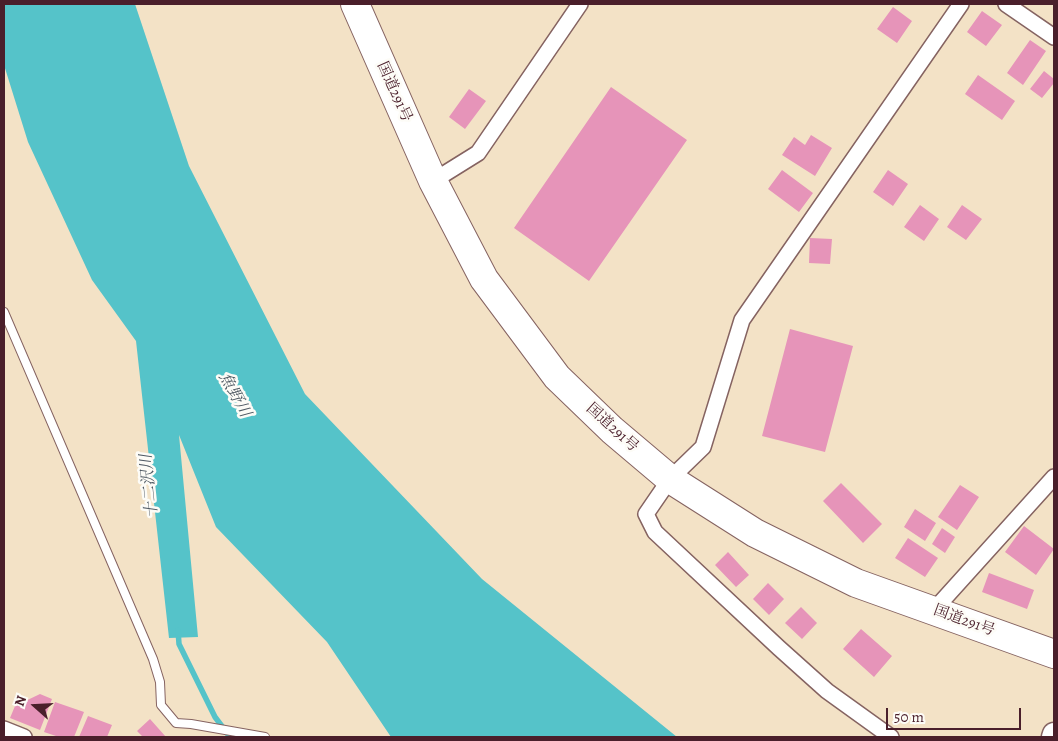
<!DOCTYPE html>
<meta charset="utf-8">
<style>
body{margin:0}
#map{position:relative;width:1058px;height:741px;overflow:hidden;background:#f3e2c6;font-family:Alegreya,serif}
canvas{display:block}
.frame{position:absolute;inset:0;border:5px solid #4a1f2b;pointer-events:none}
.north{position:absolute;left:10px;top:681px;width:50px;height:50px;-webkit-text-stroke:4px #fdfcf7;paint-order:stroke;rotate:289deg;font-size:14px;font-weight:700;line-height:20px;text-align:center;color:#4a1f2b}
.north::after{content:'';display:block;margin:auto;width:18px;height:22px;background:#4a1f2b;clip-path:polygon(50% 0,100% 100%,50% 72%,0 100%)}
.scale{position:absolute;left:886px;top:708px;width:135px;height:22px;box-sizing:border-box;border:2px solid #4a1f2b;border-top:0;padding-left:6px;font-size:15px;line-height:18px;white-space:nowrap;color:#4a1f2b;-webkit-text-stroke:4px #fdfcf7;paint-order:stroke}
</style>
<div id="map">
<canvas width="1058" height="741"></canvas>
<div class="frame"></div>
<div class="north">N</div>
<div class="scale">50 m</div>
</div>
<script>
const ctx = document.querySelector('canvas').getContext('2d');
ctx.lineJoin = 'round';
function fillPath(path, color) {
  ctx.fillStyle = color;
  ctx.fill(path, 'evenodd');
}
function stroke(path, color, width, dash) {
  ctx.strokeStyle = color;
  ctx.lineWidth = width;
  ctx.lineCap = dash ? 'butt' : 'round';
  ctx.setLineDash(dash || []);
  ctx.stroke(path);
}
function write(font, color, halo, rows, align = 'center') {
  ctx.font = font + ' Alegreya,"Noto Serif JP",serif';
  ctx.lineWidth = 5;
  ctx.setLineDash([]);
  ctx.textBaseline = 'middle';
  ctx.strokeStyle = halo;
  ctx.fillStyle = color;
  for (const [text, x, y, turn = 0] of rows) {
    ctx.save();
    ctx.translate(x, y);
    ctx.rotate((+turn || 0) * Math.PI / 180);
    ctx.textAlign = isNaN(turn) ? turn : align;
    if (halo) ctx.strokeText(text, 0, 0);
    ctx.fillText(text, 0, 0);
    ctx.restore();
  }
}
fillPath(new Path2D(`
 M4,4H135L189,166L305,394L482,579L677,737H391L327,642L216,527L179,435L198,637L169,638L136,341L92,280L28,142L4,65Z`), '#55c3c9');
stroke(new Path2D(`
 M178,630L179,644L215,717L230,737`), '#55c3c9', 5.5);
fillPath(new Path2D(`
 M893,7L912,21L897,43L877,29Z
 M982,11L1002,25L986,46L967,32Z
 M1030,40L1046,51L1023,85L1007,73Z
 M1044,71L1054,79V83L1042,98L1030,89Z
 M978,75L1015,101L1002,120L965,94Z
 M611,87L687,140L589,281L514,228Z
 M469,89L486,101L465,129L449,117Z
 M811,135L832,148L815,176L782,155L794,137L805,145Z
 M782,170L813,193L799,212L768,189Z
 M888,170L908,184L893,206L873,192Z
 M920,205L939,219L924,241L904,227Z
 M962,205L982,219L966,240L947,227Z
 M810,238L832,239L830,264L809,263Z
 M790,329L853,346L825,452L762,436Z
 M841,483L882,524L863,543L823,501Z
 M960,485L979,497L957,530L938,517Z
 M915,509L936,523L925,541L904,527Z
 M1024,526L1054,549L1036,575L1005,552Z
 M942,528L955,537L945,553L932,544Z
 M908,538L938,558L925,577L895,558Z
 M728,552L749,575L736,587L715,565Z
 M989,573L1034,590L1027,609L982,592Z
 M768,583L784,599L769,615L753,599Z
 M801,607L817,623L802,639L785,623Z
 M861,629L892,656L874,677L843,649Z
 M40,694L52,699L40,730L10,718L15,706Z
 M55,702L84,712L74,737H59L44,732Z
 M88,716L112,725L107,737H79Z
 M150,719L166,737H143L137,731Z`), '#e694b9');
const lane = new Path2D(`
 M4,312L153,659L160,682L161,705L176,723L191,724L265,737`);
const street = new Path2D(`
 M1006,4L1054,37
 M433,181L478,153L580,4
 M934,610L1054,477
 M4,729L24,737
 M891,737L827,691L779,648L655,532L646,514L670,479L703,447L742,320L961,4`);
const secondary = new Path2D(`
 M1053,737L1054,734`);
const highway = new Path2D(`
 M355,4L433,181L484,279L557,377L612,430L670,479L755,533L856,583L1054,654`);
stroke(lane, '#856361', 10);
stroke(street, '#856361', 18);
stroke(secondary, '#856361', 25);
stroke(highway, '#856361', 30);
stroke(lane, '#fff', 8);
stroke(street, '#fff', 15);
stroke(secondary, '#fff', 22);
stroke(highway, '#fff', 28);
write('15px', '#4a1f2b', '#fdfcf7', [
 ["国道291号",394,92,66],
 ["国道291号",612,428,42],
 ["国道291号",964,621,20]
]);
write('italic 16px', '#4e5862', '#fdfcf7', [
 ["魚野川",234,395,61],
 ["十二沢川",150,486,-96]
]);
</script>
